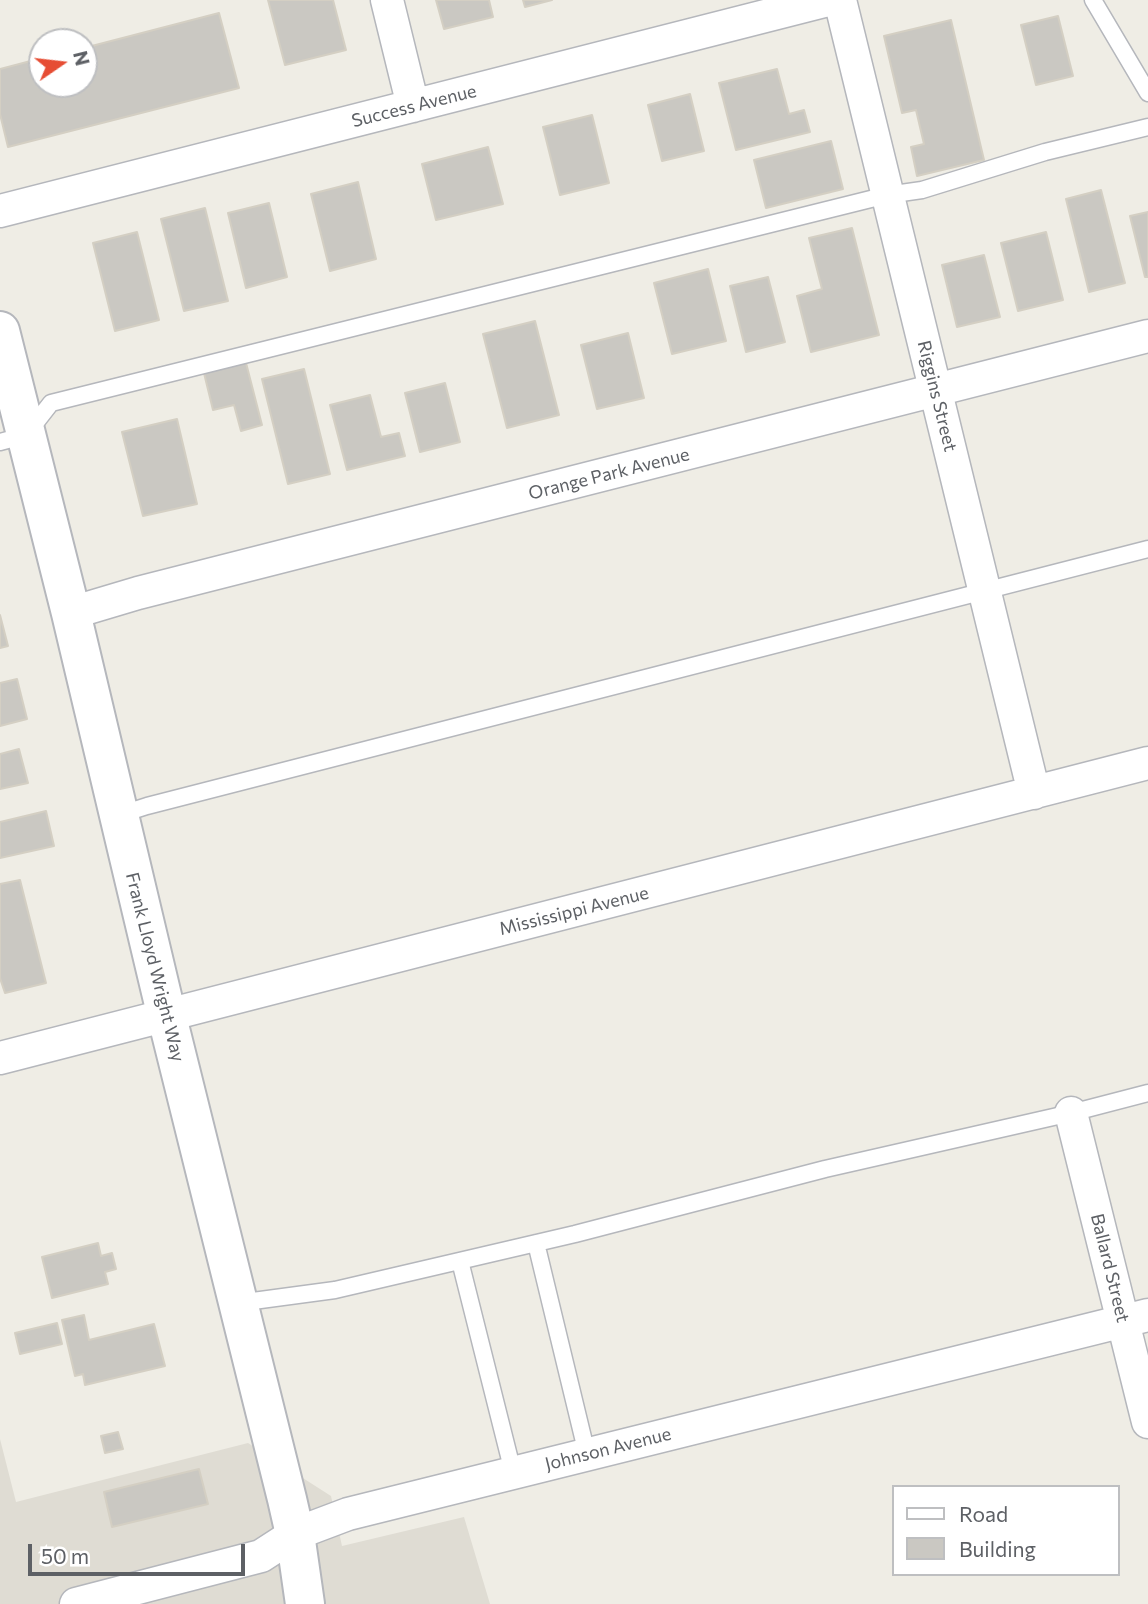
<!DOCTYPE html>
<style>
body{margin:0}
#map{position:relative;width:1148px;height:1604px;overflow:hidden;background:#efede5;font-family:Commissioner,sans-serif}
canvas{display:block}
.legend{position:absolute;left:892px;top:1485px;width:228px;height:91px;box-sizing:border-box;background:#fff;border:2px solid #bebfc1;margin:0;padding:9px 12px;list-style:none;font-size:21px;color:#5d6065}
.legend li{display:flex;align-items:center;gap:14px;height:35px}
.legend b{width:35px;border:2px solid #bebfc1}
.north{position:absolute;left:28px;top:28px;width:70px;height:70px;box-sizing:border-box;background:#fff;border:2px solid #bebfc1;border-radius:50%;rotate:76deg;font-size:19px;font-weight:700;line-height:28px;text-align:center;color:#5d6065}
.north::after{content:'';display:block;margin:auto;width:24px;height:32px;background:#e64d34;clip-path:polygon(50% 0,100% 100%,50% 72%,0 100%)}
.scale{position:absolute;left:28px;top:1544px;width:217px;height:32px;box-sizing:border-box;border:4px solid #5d6065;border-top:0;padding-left:9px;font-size:21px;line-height:24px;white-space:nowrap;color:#5d6065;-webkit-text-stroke:5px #fff;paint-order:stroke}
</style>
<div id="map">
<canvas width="1148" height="1604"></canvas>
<ul class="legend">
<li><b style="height:9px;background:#fff"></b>Road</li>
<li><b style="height:19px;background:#cac8c2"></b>Building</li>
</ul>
<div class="north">N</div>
<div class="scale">50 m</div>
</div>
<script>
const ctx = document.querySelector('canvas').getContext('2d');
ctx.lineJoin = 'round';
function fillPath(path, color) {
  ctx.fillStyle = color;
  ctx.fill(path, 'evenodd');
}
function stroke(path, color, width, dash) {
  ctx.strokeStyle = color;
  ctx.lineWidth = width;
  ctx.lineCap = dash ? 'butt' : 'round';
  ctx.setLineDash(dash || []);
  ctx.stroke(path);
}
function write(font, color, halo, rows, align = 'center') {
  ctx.font = font + ' Commissioner,sans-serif';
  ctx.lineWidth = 5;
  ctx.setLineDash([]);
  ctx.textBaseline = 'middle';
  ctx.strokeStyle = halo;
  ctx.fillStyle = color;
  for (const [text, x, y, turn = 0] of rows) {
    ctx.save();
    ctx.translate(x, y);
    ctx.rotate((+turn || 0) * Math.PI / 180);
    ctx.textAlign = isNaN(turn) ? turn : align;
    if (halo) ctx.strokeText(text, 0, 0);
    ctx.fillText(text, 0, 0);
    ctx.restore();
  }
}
fillPath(new Path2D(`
 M0,1439L16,1502L248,1443L331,1496L342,1546L464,1517L490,1604H0Z`), '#dfdcd3');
const building = new Path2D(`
 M268,0H333L346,50L285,65Z
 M436,0H489L493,17L444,29Z
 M523,0H552L525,7Z
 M219,13L239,88L8,147L0,114V69L42,58V84H84V48Z
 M1058,16L1073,76L1036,85L1021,25Z
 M951,20L984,160L917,176L911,147L924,144L916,110L902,113L884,36Z
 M777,69L789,114L804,110L810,132L736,150L719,83Z
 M690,94L704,151L662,161L648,105Z
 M592,115L609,183L560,195L543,127Z
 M831,141L843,189L766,208L754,160Z
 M488,147L503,204L436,220L422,164Z
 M358,182L376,259L330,271L311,194Z
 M1101,190L1125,283L1089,292L1066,199Z
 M269,203L287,277L246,288L228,213Z
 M205,208L228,301L184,311L161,219Z
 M1148,212V277H1145L1130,216Z
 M852,228L879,335L811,352L797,296L822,289L809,238Z
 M137,232L159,320L115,331L93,243Z
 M1046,232L1063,300L1018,311L1001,243Z
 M984,255L1000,317L957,327L942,265Z
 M708,269L726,341L672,354L654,283Z
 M768,277L785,342L746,352L730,286Z
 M535,321L559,415L507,428L483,334Z
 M628,333L644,398L597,409L581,345Z
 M245,359L262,425L241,431L234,405L213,410L203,369Z
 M304,369L330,474L288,484L262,379Z
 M445,383L460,442L420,452L405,393Z
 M370,395L381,437L399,433L405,456L347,470L330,405Z
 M177,419L197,504L143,516L122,432Z
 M0,615L8,646L0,648Z
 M17,679L27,719L0,726V683Z
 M19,749L28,783L0,789V754Z
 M46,811L54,846L0,858V822Z
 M20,880L46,983L5,993L0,978V884Z
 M98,1243L101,1256L112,1253L116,1269L105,1272L108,1284L52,1298L42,1257Z
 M84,1315L89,1340L154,1324L165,1366L85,1385L83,1374L75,1376L62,1320Z
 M57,1323L62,1344L20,1354L15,1333Z
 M118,1432L123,1449L105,1453L101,1436Z
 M199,1469L208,1504L112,1527L104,1492Z`);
fillPath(building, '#cac8c2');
stroke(building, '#d4cfc3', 2);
const service = new Path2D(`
 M1093,0L1148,93
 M0,442L26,435L51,403L887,195L922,190L1045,152L1148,127
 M119,815L147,806L1148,549
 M536,1243L587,1454
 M460,1261L513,1472
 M238,1303L335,1290L575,1234L825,1169L1071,1113L1148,1093`);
const minor = new Path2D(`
 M387,0L413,106
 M840,0L1034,793
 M0,211L828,0
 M71,613L138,593L1148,336
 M0,1058L1148,763
 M1071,1113L1148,1422
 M76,1604L261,1556L295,1534L348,1514L1148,1315`);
const tertiary = new Path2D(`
 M0,331L71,613L167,1017L287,1499L295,1534L305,1604`);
stroke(service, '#b5b7bc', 19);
stroke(minor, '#b5b7bc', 35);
stroke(tertiary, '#b5b7bc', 42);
stroke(service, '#fff', 16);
stroke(minor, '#fff', 32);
stroke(tertiary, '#fff', 38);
write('18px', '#5d6065', '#fff', [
 ["Success Avenue",414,106,-14],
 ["Riggins Street",937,396,76],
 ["Orange Park Avenue",609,474,-14],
 ["Mississippi Avenue",574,911,-14],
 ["Frank Lloyd Wright Way",155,967,76],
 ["Ballard Street",1110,1268,76],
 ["Johnson Avenue",608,1449,-14]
]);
</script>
